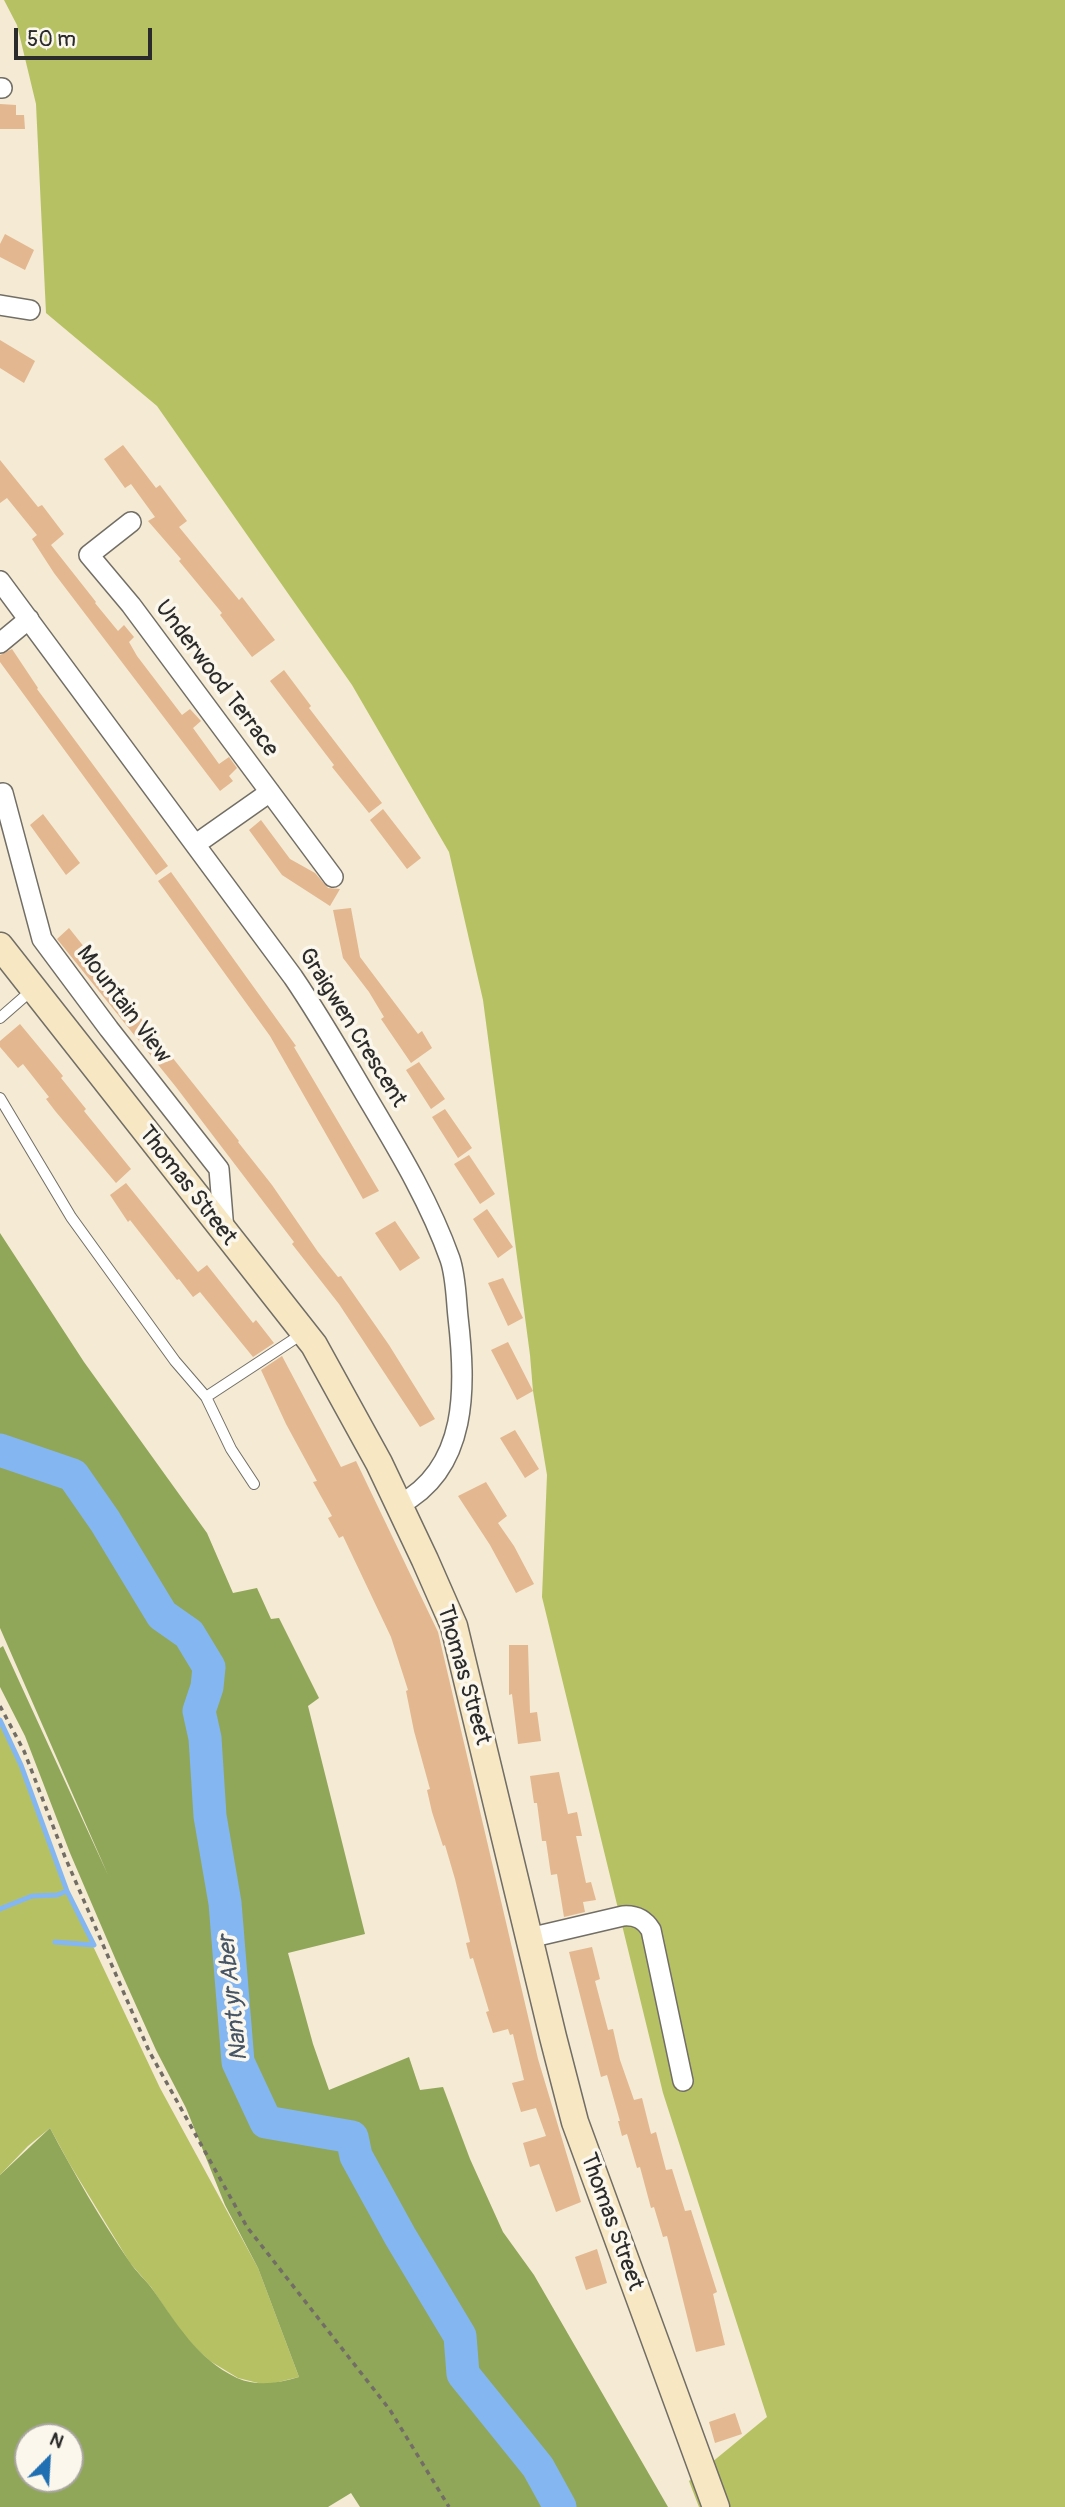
<!DOCTYPE html>
<style>
body{margin:0}
#map{position:relative;width:1065px;height:2507px;overflow:hidden;background:#f5ead3;font-family:Pangolin,sans-serif}
canvas{display:block}
.north{position:absolute;left:14px;top:2423px;width:70px;height:70px;box-sizing:border-box;background:#fbf7ec;border:2px solid #a8a59f;border-radius:50%;rotate:24deg;font-size:19px;font-weight:700;line-height:28px;text-align:center;color:#2b2b2b}
.north::after{content:'';display:block;margin:auto;width:24px;height:32px;background:#1f6fb2;clip-path:polygon(50% 0,100% 100%,50% 72%,0 100%)}
.scale{position:absolute;left:14px;top:28px;width:138px;height:32px;box-sizing:border-box;border:4px solid #2b2b2b;border-top:0;padding-left:9px;font-size:21px;line-height:24px;white-space:nowrap;color:#2b2b2b;-webkit-text-stroke:5px #fbf7ec;paint-order:stroke}
</style>
<div id="map">
<canvas width="1065" height="2507"></canvas>
<div class="north">N</div>
<div class="scale">50 m</div>
</div>
<script>
const ctx = document.querySelector('canvas').getContext('2d');
ctx.lineJoin = 'round';
function fillPath(path, color) {
  ctx.fillStyle = color;
  ctx.fill(path, 'evenodd');
}
function stroke(path, color, width, dash) {
  ctx.strokeStyle = color;
  ctx.lineWidth = width;
  ctx.lineCap = dash ? 'butt' : 'round';
  ctx.setLineDash(dash || []);
  ctx.stroke(path);
}
function write(font, color, halo, rows, align = 'center') {
  ctx.font = font + ' Pangolin,sans-serif';
  ctx.lineWidth = 7;
  ctx.setLineDash([]);
  ctx.textBaseline = 'middle';
  ctx.strokeStyle = halo;
  ctx.fillStyle = color;
  for (const [text, x, y, turn = 0] of rows) {
    ctx.save();
    ctx.translate(x, y);
    ctx.rotate((+turn || 0) * Math.PI / 180);
    ctx.textAlign = isNaN(turn) ? turn : align;
    if (halo) ctx.strokeText(text, 0, 0);
    ctx.fillText(text, 0, 0);
    ctx.restore();
  }
}
fillPath(new Path2D(`
 M4,0H1065V2507H699L689,2481L767,2417L663,2093L542,1597L547,1475L533,1391L530,1355L483,1000L449,852L352,685L157,406L46,313L36,104L17,25Z
 M0,1720L21,1765L67,1891L160,2088L258,2268L299,2377L266,2385L238,2378L210,2361L186,2339L151,2287L130,2263L69,2163L50,2128L28,2146L0,2175Z`), '#b6c163');
fillPath(new Path2D(`
 M0,1233L84,1362L207,1533L233,1593L257,1588L271,1619L279,1618L319,1698L308,1706L365,1934L288,1953L313,2044L329,2090L409,2057L420,2090L443,2087L470,2159L503,2232L534,2275L668,2507H360L351,2493L328,2507H0V2175L50,2128C73,2172 101,2220 129,2261C136,2272 146,2280 153,2290C178,2325 196,2358 237,2378C258,2387 278,2383 299,2377L258,2268L225,2205L186,2108L156,2050L121,1972L70,1853L25,1736L0,1687V1648L3,1646L108,1875L0,1628ZM70,2437V2479H28V2437Z`), '#90a759');
stroke(new Path2D(`
 M0,1720L21,1765L67,1891L94,1945L55,1942
 M0,1909L32,1896L57,1895L67,1891`), '#84b7f1', 5);
stroke(new Path2D(`
 M0,1450L73,1475L105,1521L162,1615L189,1634L209,1667L207,1687L199,1711L205,1738L210,1816L225,1903L238,2062L266,2122L352,2137L356,2156L400,2236L460,2336L463,2374L538,2467L560,2507`), '#84b7f1', 33);
fillPath(new Path2D(`
 M0,104L16,105V115H24L25,129H0Z
 M5,234L34,250L25,270L0,257V244Z
 M0,340L35,361L24,383L0,368Z
 M123,445L156,488L160,485L187,521L179,527L239,600L242,597L275,640L252,657L220,615L222,613L179,561L181,559L148,521L155,517L131,484L125,488L104,459Z
 M0,460L38,507L42,505L64,534L51,545L96,602L95,603L118,631L124,625L134,637L129,642L137,656L182,715L190,709L201,721L193,728L219,764L229,757L237,768L229,776L233,781L220,791L54,573L32,539L37,535L7,498L0,503Z
 M12,649L38,688L37,689L168,866L156,875L0,662V655Z
 M284,670L311,706L309,708L382,803L369,813L332,767L334,765L270,681Z
 M383,809L421,858L407,869L370,820Z
 M43,814L80,863L66,875L30,825Z
 M261,820L290,859L315,873L328,888L340,889L330,906L282,875L249,830Z
 M171,872L296,1046L294,1047L379,1191L363,1199L270,1036L158,881Z
 M351,908L360,957L418,1034L422,1031L432,1048L411,1063L381,1019L384,1017L369,992L343,958L333,910Z
 M69,928L239,1141L238,1142L272,1185L318,1252L338,1277L341,1276L389,1345L435,1419L420,1427L339,1304L292,1244L294,1242L176,1087L57,939Z
 M20,1024L63,1076L61,1078L86,1109L84,1111L131,1169L116,1183L56,1112L46,1099L49,1097L23,1064L18,1068L0,1047V1041Z
 M419,1062L445,1099L431,1109L406,1070Z
 M445,1109L472,1148L458,1158L432,1117Z
 M469,1155L495,1194L480,1204L454,1164Z
 M126,1183L198,1272L207,1265L253,1323L256,1320L274,1343L253,1357L200,1292L193,1297L179,1279L177,1280L130,1220L128,1222L110,1195Z
 M487,1209L513,1247L498,1258L473,1219Z
 M395,1221L420,1258L400,1271L375,1233Z
 M503,1278L523,1318L508,1326L488,1283Z
 M508,1342L533,1391L517,1400L491,1350Z
 M282,1356L341,1467L356,1461L438,1632L538,2059L581,2202L556,2212L539,2164L530,2167L523,2143L546,2136L536,2108L521,2112L512,2083L524,2080L513,2034L510,2035L508,2029L493,2033L486,2012L489,2011L473,1958L470,1959L466,1943L470,1942L455,1879L445,1845L443,1846L432,1812L427,1790L430,1789L414,1731L406,1691L408,1690L391,1637L343,1536L339,1538L328,1518L332,1516L313,1482L317,1481L286,1424L261,1370Z
 M515,1430L539,1469L525,1478L500,1438Z
 M486,1482L507,1516L498,1523L514,1546L534,1584L516,1593L490,1545L458,1496Z
 M509,1645H528L530,1713L537,1712L541,1741L518,1744L512,1694L509,1695Z
 M559,1772L568,1814L577,1812L582,1836H576L586,1883L591,1882L596,1900L583,1902L585,1912L564,1917L557,1874L551,1875L546,1841H542L537,1803H534L530,1776Z
 M592,1947L600,1979L595,1981L608,2030L613,2029L620,2060L634,2100L642,2098L651,2134L656,2132L666,2170L672,2169L685,2211L691,2210L717,2292L713,2294L725,2345L696,2352L667,2236L663,2237L654,2207L651,2208L640,2167L637,2168L627,2134L622,2136L618,2121H620L607,2075L601,2077L569,1952Z
 M597,2249L607,2283L586,2290L575,2257Z
 M735,2413L742,2434L715,2443L709,2422Z`), '#e3b790');
const lane = new Path2D(`
 M0,1018L32,990
 M0,1098L71,1217L175,1361L206,1397L231,1449L254,1484
 M206,1397L302,1334`);
const street = new Path2D(`
 M0,88H2
 M0,305L30,310
 M131,522L89,555L131,605L333,877
 M0,581L293,977C319,1015 342,1055 365,1094C397,1148 429,1200 450,1259C456,1277 456,1298 458,1317C466,1386 469,1468 399,1505
 M0,643L29,619
 M3,793L42,939L109,1029L219,1169L224,1231
 M196,844L270,792
 M529,1938L623,1916C636,1915 644,1919 651,1930L683,2081`);
const secondary = new Path2D(`
 M0,946L314,1345L379,1463L425,1560L454,1626L553,2037L575,2122L716,2507`);
stroke(lane, '#726e66', 12);
stroke(street, '#726e66', 22);
stroke(secondary, '#726e66', 29);
stroke(new Path2D(`
 M0,1706L24,1751L65,1857L149,2051L247,2227L390,2410L449,2507`), '#726e66', 3.5, [5, 5]);
stroke(lane, '#fff', 10);
stroke(street, '#fff', 19);
stroke(secondary, '#f7e8c3', 26);
write('23px', '#2b2b2b', '#fbf7ec', [
 ["Underwood Terrace",216,679,53],
 ["Mountain View",123,1005,53],
 ["Graigwen Crescent",352,1028,58],
 ["Thomas Street",187,1186,52],
 ["Thomas Street",463,1675,74],
 ["Thomas Street",611,2222,70]
]);
write('italic 24px', '#465566', '#fbf7ec', [
 ["Nant yr Aber",234,1998,-96]
]);
</script>
